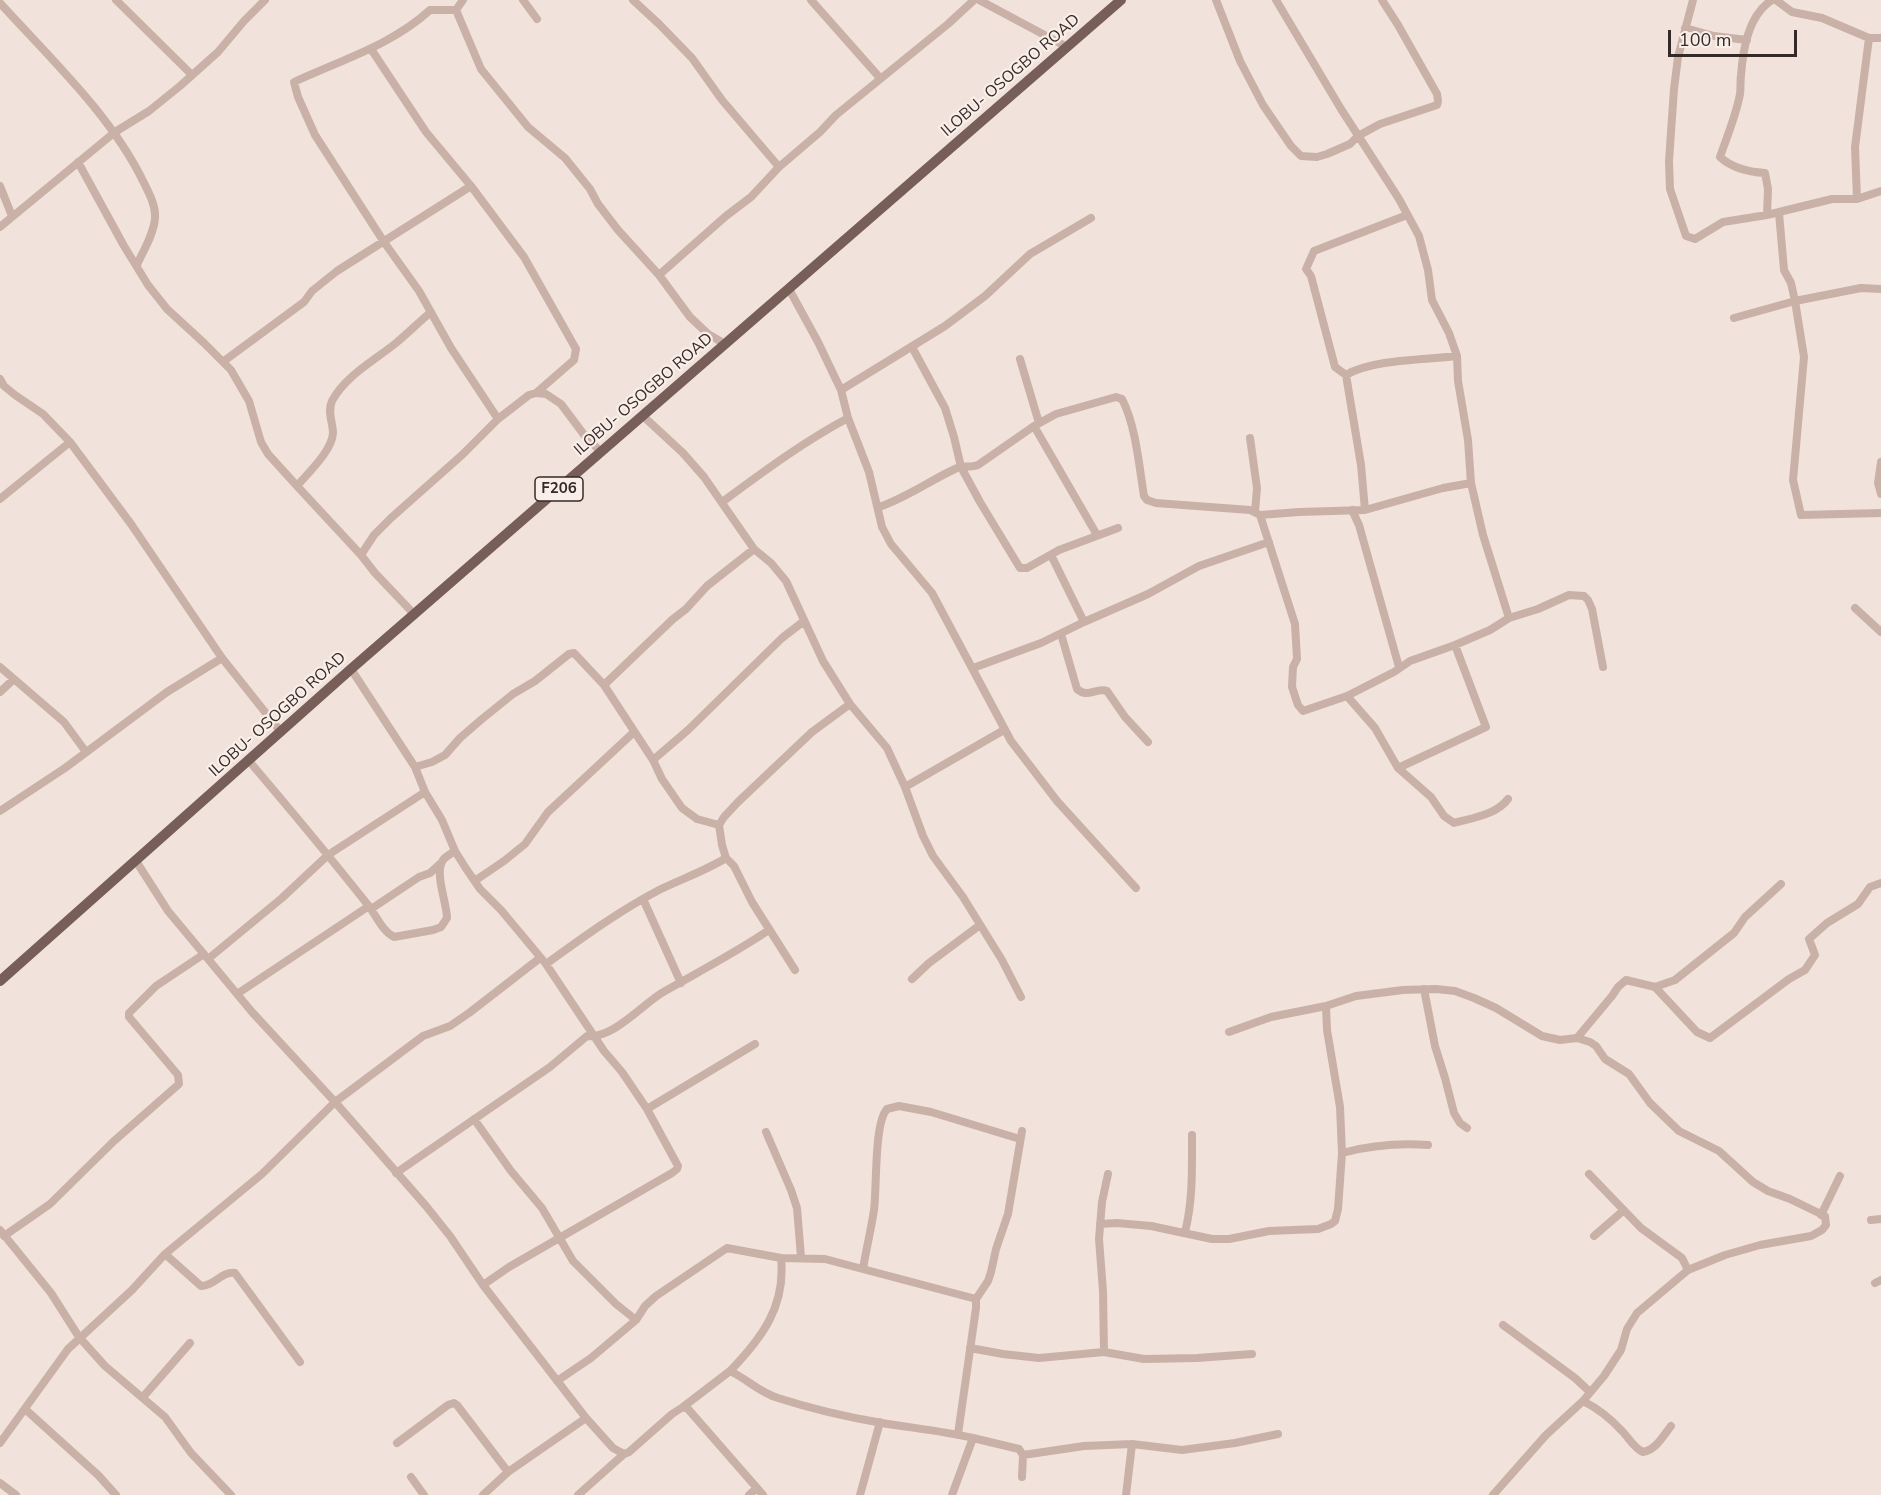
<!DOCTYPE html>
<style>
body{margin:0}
#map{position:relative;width:1881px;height:1495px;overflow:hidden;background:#f1e3db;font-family:"Nunito Sans",sans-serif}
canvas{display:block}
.scale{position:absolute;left:1668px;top:30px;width:129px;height:27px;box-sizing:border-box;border:3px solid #362a28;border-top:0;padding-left:8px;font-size:18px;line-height:21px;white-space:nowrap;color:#362a28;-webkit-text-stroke:4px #f9eee8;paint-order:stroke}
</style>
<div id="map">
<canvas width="1881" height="1495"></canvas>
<div class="scale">100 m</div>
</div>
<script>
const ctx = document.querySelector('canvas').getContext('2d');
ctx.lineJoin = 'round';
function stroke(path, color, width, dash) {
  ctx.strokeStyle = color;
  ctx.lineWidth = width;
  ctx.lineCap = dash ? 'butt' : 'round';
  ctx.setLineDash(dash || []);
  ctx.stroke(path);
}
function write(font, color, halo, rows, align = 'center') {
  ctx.font = font + ' "Nunito Sans",sans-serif';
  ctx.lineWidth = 4.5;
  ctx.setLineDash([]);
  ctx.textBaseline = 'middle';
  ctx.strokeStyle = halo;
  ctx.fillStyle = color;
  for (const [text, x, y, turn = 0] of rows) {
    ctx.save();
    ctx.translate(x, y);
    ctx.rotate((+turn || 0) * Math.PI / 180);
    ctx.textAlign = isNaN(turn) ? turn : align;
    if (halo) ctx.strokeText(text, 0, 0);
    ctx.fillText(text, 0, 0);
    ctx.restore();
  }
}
stroke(new Path2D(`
 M116,0L192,75
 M463,0L456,10H430C392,45 341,60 294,82L298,97L315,135L384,242L419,291L451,348L498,419
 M523,0L537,19
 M633,0L659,24L692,58L722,100L779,167
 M811,0L880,78
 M979,0L1067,47
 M1216,0L1240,61L1263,105L1291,146L1301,156L1317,157L1327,154L1350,144L1358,136L1380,124L1437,105L1438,101L1437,94L1398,25L1382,0
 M1276,0L1341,109L1399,199L1419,236L1428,270L1432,300L1449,333L1457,356L1458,381L1468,440L1471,483L1483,535L1509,618
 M1693,0L1678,57L1674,89L1669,161L1670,189L1686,236L1695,239L1723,222L1767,215L1832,199H1857L1881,191
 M1776,0L1792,12L1822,18L1869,38
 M0,3C50,58 112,116 144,183C149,193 156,206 155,218C154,234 143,251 137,265
 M456,10L481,69L528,127L565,158L590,189L598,204L618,230L659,275L690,317L708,334L725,344
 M1685,28L1714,36L1747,40
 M371,49L426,132L471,186L524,257L576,349L574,360L536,393
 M78,162L124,246L148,285L167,309L204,343L231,370L249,401L261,442L268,454L297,486
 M0,186L12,216
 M1857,199L1855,147L1869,38H1881
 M1779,213L1784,270L1791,283L1795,301L1861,288L1881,289
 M1767,215L1768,189L1765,173C1748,172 1732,168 1720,157C1727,136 1736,116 1740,94C1741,88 1740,82 1741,75C1743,50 1748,15 1772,0
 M0,227L115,132L149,111L180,86L218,52L244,21L265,0
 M659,275L726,216L751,197L779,167L820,132L836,115L948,24L974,0
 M789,289L818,342L841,390L848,418L869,472L882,527L891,544L932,593L1011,741L1057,801L1136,888
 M1734,318L1795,301L1804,357L1793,480L1801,515L1881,513
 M912,347L945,408L954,437L961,467L980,502L1020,568H1027L1059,550L1118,528
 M1020,359L1039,423
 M224,361L304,302L312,291L337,271L471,186
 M1346,375C1373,359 1425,360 1457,356
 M0,379L4,386L15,395L43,414L70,442L131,524L222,658L281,732
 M841,390L945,326L985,296L1030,254L1091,218
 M643,416L683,453L704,477L754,549L771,563L786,581L823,661L850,704L887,748L905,787L923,836L933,856L963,897L1002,960L1021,997
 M1034,426L1097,535
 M1250,438L1257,488L1255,512
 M1881,462L1878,483L1881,494
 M1471,483L1443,488L1365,510L1299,512L1260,515L1295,624L1297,659L1293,667L1292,687L1298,705L1303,711L1347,696L1394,672L1410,661L1455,645L1490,630L1509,618L1538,609L1569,595L1584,596L1588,600L1592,609L1603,667
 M0,499L70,442
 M722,502C763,472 803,442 848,418
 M879,507C906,498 929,481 955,469C962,465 970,468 978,465L1034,426L1056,414L1116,397L1122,399C1136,426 1139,466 1144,496L1147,500L1156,503L1250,510L1260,515
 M1352,510L1359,525L1399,667
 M1365,510L1361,465L1346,375L1335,367L1311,276L1306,269L1314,251L1407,215
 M361,555L297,486C308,473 332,451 333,433C333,423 327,412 332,401C345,376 375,360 396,343C408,333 419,322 431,312
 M1051,555L1084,622
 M1855,608L1881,632
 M414,614L375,573L361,555L374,535L391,518L462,455L498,419L529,395L536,393L546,394L561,404L585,436L601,452
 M1061,634L1077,689C1088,699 1096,687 1107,691L1125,717L1148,742
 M0,667L64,722L86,752
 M973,668L1041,643L1084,622L1148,594L1199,566L1269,542
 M351,669L415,767L425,792L442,820L455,851L465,867L480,889L501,910L546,964L604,1051L622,1072L647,1109L678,1166L677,1169L672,1173L509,1267L483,1285
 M604,685L673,619L686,609L707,586L754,549
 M0,692L14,679
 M1347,696L1375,728L1398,768L1431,797L1444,816L1454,823C1472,818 1496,815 1508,799
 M653,760L688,730L782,638L804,621
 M249,761C289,808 329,856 368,905C376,915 382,931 394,937L433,930L441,927L447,918C447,903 434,873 443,860C446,856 451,854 455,851
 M415,767L432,762L445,755L460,738L482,719L513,694L535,681L569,654L574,653L604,685L653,760L662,779L682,808L697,819L719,825
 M1398,768L1486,727L1455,645
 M905,787L1004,730
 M0,811L65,768L167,692L222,658
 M136,861L168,911L208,959L252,1012L335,1102L426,1206L450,1236L483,1285L586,1418L613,1448L624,1454L629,1452L672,1414L683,1407L688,1409L763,1495
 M476,880L504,861L525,844L548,812L634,732
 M643,899L681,983
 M371,909L419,877L430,873L441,863
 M208,959L282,898L328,855L425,792
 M546,964C582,938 619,911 659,890C681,879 705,871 726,858
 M795,970L752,902L734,866L726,858L722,845L719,825L724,817L738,802L812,732L850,704
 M912,979L929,963L980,925
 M1655,987L1697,1032L1710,1038L1789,979L1805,970L1815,955L1809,939L1827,923L1858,904L1870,887L1881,883
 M1424,989L1435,1046L1445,1078L1454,1113L1460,1123L1467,1128
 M237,994L369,906
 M1229,1032L1271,1017L1326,1006L1356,996L1403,990L1436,989L1455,991L1474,998L1496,1008L1542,1036L1560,1040L1577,1038L1612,996L1618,987L1626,980L1655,987L1675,980L1734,933L1745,917L1781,884
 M647,1109L755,1044
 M474,1119L511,1171L542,1208L573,1261L616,1304L636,1320
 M766,1132L791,1190L797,1208L801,1257
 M1342,1153C1372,1145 1398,1143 1428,1145
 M396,1173L550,1067L587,1036C614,1039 643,1003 665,991C700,971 735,953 769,930
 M1589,1174L1641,1228L1682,1258L1688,1270
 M1821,1215L1840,1176
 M1871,1220L1881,1219
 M1100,1224L1117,1223L1151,1226L1212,1239H1229L1269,1231L1318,1229L1331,1224L1335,1221L1338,1209L1342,1153L1340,1107L1327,1030L1326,1006
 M0,1230L51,1293L79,1337L105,1366L165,1417L191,1453L231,1495
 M1185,1232C1193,1201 1192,1168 1192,1135
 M4,1236L50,1204L114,1141L179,1084L178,1075L129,1017V1013L156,986L204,954
 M1594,1236L1624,1210
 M165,1254L201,1286C215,1286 221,1271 235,1273L300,1362
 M781,1258L825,1259L976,1299
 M863,1269C866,1250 871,1230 874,1210C877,1187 874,1123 887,1109L899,1106L931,1112L1020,1139
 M1875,1283L1881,1280
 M1503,1325L1575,1378L1590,1392
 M970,1348L1003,1354L1039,1358L1104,1352L1144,1359L1197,1358L1252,1354
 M1104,1352L1103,1291L1099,1239L1102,1202L1108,1174
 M557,1381L591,1358L636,1320L645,1306L656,1296L727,1248L781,1258C786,1306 762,1338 730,1371
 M143,1397L190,1343
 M1583,1401C1597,1408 1611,1419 1622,1431C1629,1438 1634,1448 1643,1452C1656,1450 1663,1436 1671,1426
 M683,1407L730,1371C747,1379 760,1393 778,1398C812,1409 847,1417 882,1423C912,1428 943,1431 973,1438
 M25,1409L98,1475L116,1495
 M958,1434L976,1308V1299L988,1281L991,1272L996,1249L1008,1214L1022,1131
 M0,1443L68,1349L132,1290L165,1254L262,1174L335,1102L423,1036L450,1026L469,1013L540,958
 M397,1443L448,1405L454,1403L457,1405L508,1472L586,1418
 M1132,1444L1182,1450L1235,1443L1278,1434
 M1023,1455L1084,1446L1132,1444L1126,1495
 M411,1477L424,1495
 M0,1483L16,1495
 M483,1495L508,1472
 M578,1495L624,1454
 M749,1495L757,1488
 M860,1495L880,1422
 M952,1495L973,1438L1019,1449L1023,1455L1022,1477
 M1493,1495L1546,1435L1583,1401L1604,1376L1621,1350L1627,1329L1637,1313L1688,1270L1725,1255L1760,1245L1811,1236L1822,1230L1826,1225L1825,1216L1790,1199L1768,1191L1753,1182L1719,1151L1679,1131L1650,1103L1629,1074L1605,1059L1596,1046L1590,1042L1577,1038`), '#c9b1a8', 8);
stroke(new Path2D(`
 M0,981L351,669L1121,0`), '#775e59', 10);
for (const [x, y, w] of [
 [559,489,48]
]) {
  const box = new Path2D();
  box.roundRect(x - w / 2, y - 12, w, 24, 4.5);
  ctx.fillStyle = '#f9eee8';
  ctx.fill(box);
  stroke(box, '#362a28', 1.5);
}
write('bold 15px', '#362a28', null, [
 ["F206",559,489]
]);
write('16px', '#362a28', '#f9eee8', [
 ["ILOBU- OSOGBO ROAD",1011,76,-41],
 ["ILOBU- OSOGBO ROAD",644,395,-41],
 ["ILOBU- OSOGBO ROAD",278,715,-42]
]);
</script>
